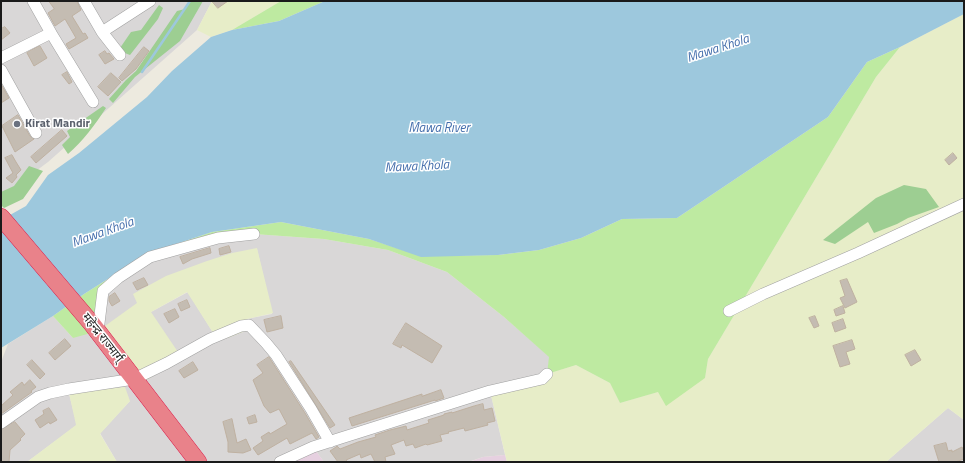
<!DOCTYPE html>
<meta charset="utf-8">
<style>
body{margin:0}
#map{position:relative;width:965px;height:463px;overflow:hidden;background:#edeadf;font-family:"Titillium Web",sans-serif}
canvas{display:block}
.frame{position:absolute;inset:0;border:2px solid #1a1a1a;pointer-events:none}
</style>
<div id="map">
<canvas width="965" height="463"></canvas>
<div class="frame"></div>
</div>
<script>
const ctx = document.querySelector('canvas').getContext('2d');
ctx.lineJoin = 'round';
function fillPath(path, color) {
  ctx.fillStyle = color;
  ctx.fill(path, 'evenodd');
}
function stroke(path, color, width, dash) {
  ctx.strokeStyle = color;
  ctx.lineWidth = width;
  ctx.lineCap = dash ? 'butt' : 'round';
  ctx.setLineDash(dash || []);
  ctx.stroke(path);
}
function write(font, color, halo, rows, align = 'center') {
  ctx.font = font + ' "Titillium Web","Noto Sans Devanagari",sans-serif';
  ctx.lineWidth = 3;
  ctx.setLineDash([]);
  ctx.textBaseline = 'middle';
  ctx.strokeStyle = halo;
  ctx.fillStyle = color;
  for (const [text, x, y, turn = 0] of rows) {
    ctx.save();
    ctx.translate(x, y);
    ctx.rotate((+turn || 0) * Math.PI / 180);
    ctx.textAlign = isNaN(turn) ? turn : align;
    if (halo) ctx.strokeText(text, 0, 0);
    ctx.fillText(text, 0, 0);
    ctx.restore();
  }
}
fillPath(new Path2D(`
 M1,1H212L197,30L48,162L1,197Z
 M254,234L324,239L388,250L447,272L504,317L550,357L547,374L490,391L505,455L483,457L468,462H324L313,447L279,462H117L100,433L130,401L69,394L77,425L27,462H1V362L8,344L53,316L73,338L103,291L150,257ZM257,249L272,314L246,319L217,339L188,292L151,312L137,303Z
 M948,408L964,420V462H886Z`), '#d9d7d7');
fillPath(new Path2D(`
 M313,447L324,462H279Z
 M505,455L507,462H469L483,457Z`), '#e6d0e0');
fillPath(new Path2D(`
 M212,1H281L232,30L211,37L197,30Z
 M964,14V420L948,408L886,462H507L490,391L576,365L610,383L620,403L705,378L708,359L876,77L900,47Z
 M257,248L273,313L247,319L248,330L228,338L217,339L187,292L151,312L182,358L142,383L98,331L137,303L133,294L166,276L207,261L232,253Z
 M125,387L130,401L100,434L117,462H27L76,425L69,393Z`), '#e7edc8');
fillPath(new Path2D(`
 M281,1H325L279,21L232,30Z
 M900,47L876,77L708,359L705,378L666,406L658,392L620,403L610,383L576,365L547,374L549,357L504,317L447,272L388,250L324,239L254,234L150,257L103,291L98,331L73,338L53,316L84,294L149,253L212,232L281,222L369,239L421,256L498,255L539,250L581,238L622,219L677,218L828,117L867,62Z`), '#beeaa1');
fillPath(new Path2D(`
 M190,1H203L180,41L135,77L113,103L109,99L126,80L136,71L177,11L185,9Z
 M159,5L163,8L158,19L130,55L122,52L120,48L131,32L141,30Z
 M103,106L106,108C95,125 83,141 68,154L62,145L70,137L67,131Z
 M29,166L43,171L23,199L4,208L1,205V192L14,186Z
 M904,185L926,189L939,207L908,218L897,224L874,233L868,222L835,244L823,240L876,198Z`), '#9dce92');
fillPath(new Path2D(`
 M325,1H964V14L900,47L867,62L828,117L677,218L622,219L581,238L539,250L498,255L421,257L369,239L281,222L212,232L149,253L84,294L53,316L1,348V220L26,206L48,175L79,153L147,97L172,71L211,37L232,30L279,21Z`), '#9dc8dd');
stroke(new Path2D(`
 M142,72L190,1`), '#9dc8dd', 2.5);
const building = new Path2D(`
 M49,1H77L81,10L72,16L83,34L85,33L88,38L69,49L66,44L76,38L65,19L55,26L48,13L54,9Z
 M212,1H228L218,8Z
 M5,27L10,33L1,40V29Z
 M40,46L47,58L34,66L27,53Z
 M144,47L149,51L136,69L122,81L119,78Z
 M105,51L107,54L109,53L114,59L105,64L99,55Z
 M67,72L72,82L69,84L62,75Z
 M111,73L121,82L108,96L98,87Z
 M1,84L9,98L1,103Z
 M18,115L30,136L34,139L15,152L2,126Z
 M62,130L67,136L36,163L31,157Z
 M953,153L957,158L949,165L945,160Z
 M12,155L16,162L21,170L16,175L17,177L12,183L6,178L13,173L5,158Z
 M229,246L231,252L220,255L219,249Z
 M210,248L211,253L192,259L183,264L180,257Z
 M144,278L148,285L137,290L133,283Z
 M847,279L857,302L845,308L840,298L845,296L840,281Z
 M115,293L120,301L112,306L109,301V297Z
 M187,300L190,307L181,311L178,304Z
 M843,306L845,313L836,316L834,310Z
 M175,309L179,317L169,323L164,314Z
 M281,316L283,328L267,332L264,320Z
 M815,316L819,326L814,328L809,318Z
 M843,319L846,328L835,332L832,323Z
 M406,323L442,346L432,363L402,345L401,348L393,344Z
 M65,339L71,346L55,360L49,353Z
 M852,340L855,349L846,352L850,364L840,367L833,346Z
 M915,350L921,360L911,366L905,355Z
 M269,357L305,413L319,437L316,439L312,433L290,444L287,438L258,455L253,448L263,441L261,437L269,432L270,434L287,424L279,409L270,413L264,406L253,380L263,373L257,365Z
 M32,360L45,374L40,379L27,365Z
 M291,361L335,425L330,428L289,362Z
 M193,362L198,370L184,378L179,371Z
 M30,380L36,387L31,391L32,392L1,414V406L13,395L10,392L22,382L24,385Z
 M441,390L444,398L435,401V400L352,426L349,418L422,394V396Z
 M483,404L484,410L492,408L495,421L487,423L488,425L465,431L464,428L448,432L449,433L440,435L442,441L427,445L426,444L415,448L413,444L406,446L404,440L391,445L395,454L385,457L386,462H375L371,454L361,458L360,454L346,460L348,462H338L330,451L336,447L337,446L340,449L358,442L376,437L375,435L390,430L406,426L407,430L429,423L428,420L444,415V414L452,412V413L474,406Z
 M49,408L57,420L50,424L49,422L40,428L35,420L44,414L43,411Z
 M255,415L257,422L249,424L247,418Z
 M232,419L237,443L246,439L251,450L243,453L228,452V442L223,422Z
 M15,422L25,434L20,439L21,440L10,450L9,462H1V430Z
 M946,443L948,451L952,450V452L962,447L964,452V459L955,462H939L934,446Z`);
fillPath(building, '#c4bcb2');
stroke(building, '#bfb1a1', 1);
const minor = new Path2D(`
 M84,1L102,32L120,55
 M102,32L150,1
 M51,33L93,102
 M1,58L51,33L33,1
 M1,70L36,133
 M729,311L763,294L858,253L964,204
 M98,331L103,291L118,278L150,257L218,238L254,234
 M1,423L38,397L50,393L69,389L134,379L167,363L210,339L241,326L249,325L266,343L276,355L311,409L330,442
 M280,462L313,447L341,438L490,391L542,379L547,374`);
const highway = new Path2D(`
 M1,217L92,324L198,462`);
stroke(minor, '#a1a1a1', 12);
stroke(highway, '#db1c4a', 18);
stroke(minor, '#fff', 11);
stroke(highway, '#e9828a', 17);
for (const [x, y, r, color] of [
 [17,124,4,"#6b7280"]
]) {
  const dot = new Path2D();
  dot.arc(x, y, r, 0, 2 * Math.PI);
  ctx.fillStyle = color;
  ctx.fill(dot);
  stroke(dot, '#fff', 1.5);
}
write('bold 12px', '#5b616d', '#fff', [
 ["Kirat Mandir",25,124]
], 'left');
write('12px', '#1a1a1a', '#fff', [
 ["महेन्द्र राज्मार्ग्",102,338,52]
]);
write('italic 13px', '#446eac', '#fff', [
 ["Mawa Khola",718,49,-18],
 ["Mawa River",439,129],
 ["Mawa Khola",417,167,-3],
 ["Mawa Khola",103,233,-20]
]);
</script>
